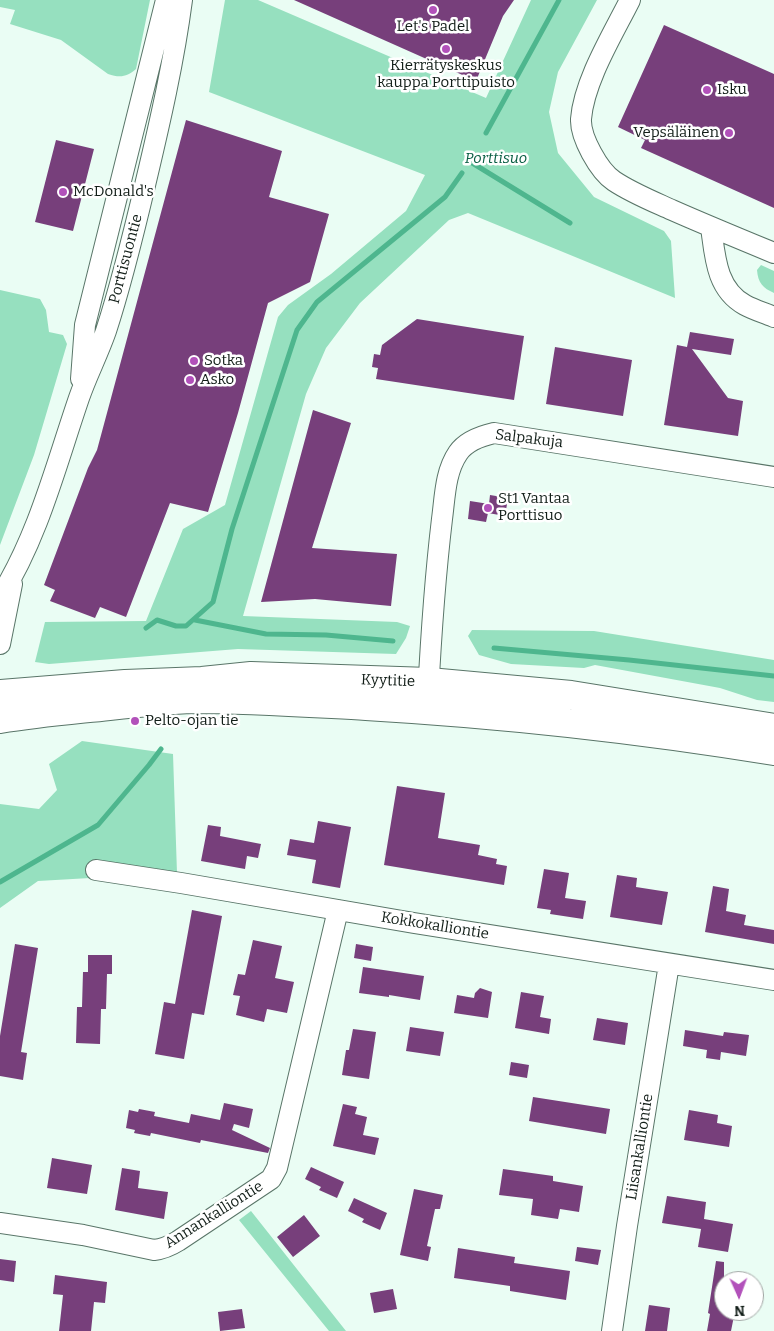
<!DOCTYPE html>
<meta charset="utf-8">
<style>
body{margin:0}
#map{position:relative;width:774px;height:1331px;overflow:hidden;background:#eafdf4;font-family:Bitter,serif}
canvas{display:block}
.north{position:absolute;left:714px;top:1271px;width:50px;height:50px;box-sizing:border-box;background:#fff;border:1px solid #a0a5a3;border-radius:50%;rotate:178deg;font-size:14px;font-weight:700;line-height:20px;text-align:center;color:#121e18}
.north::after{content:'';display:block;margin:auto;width:18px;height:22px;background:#b251ba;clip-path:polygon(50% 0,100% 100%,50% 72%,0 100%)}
</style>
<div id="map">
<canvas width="774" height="1331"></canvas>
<div class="north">N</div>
</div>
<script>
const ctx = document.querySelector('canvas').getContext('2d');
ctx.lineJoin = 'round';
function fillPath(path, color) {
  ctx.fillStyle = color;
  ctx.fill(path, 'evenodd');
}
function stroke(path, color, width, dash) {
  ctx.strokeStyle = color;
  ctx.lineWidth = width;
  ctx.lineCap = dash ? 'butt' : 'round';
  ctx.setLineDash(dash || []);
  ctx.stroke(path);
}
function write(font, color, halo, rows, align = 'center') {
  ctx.font = font + ' Bitter,serif';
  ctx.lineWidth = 5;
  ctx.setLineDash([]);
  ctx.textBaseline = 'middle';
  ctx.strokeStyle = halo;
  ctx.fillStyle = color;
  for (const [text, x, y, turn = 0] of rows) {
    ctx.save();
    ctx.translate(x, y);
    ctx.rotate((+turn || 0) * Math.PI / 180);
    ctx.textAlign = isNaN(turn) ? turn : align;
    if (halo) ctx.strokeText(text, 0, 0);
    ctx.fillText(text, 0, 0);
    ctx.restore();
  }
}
fillPath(new Path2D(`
 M0,0H150L136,69C127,77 120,78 108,74L61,40L10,24L15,10L0,7Z
 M225,0H258L486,98L531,0H597L558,72L549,112L558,153L594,197L664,231L671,241L675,298L468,213L449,220L360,303L326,348L306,394L243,616L397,622L410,626L406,638L396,654L238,649L49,664L35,662L45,622L146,621L183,529L225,505L278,317L288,305L331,274L406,211L425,175L209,92Z
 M761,265L774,271V293C763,288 758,283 757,270Z
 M0,290L40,299L46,310L49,332L63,335L67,344L34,455L0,545Z
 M472,630L594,631L774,660V702L757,700L720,688L595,665L584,668L511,664L479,655L468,636Z
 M82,741L173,754L177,873L38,881L0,908V804L39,809L57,790L49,764Z
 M251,1211L346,1331H329L239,1220Z`), '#96e0bf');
stroke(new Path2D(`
 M486,133L559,0
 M469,161L570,223
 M195,620L266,634L326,635L393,641
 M146,628L157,620L176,626H186L213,602L232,529L297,330L317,302L445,197L462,173
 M494,648L629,660L774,676
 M0,882L98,825L149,765L161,749`), '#4eb68e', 5);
fillPath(new Path2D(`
 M294,0H514L503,16L476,81Z
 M664,25L774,74V208L641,148L645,140L618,127Z
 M186,120L282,151L269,197L329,214L310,282L268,303L238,413L208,512L170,503L126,617L100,607L95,618L50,601L55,590L44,585L88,468L97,450Z
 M56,140L94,149L73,231L35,222Z
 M417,319L524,336L514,400L376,379L378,368L372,367L374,354L380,355L382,345Z
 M690,332L734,339L731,355L692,349L728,398L743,401L738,436L664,425L677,345L687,347Z
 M555,347L632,360L623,416L546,404Z
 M313,410L351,423L312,548L397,554L391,606L315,599L261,602Z
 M490,495L508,498L505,516L488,513L486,522L468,519L470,501L489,504Z
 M397,786L445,793L438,838L480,845L478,855L497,859L496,864L507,866L504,885L384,865Z
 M318,821L351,827L340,888L312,883L316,860L287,855L290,839L314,843Z
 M208,825L221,827L220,836L261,844L258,858L247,856L245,869L201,861Z
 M544,869L569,873L565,898L586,901L583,919L550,914L551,910L537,908Z
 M617,875L637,878L636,887L668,892L662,925L610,917Z
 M713,886L729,889L726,911L746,915L744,925L774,930V944L705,932Z
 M192,910L222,916L204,1015L192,1013L184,1059L155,1054L164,1002L175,1004Z
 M253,940L282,946L275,978L294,982L287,1013L267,1009L264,1022L236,1015L240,996L233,995L238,974L245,975Z
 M15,944L38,948L21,1052L27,1053L23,1080L0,1076V1036Z
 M356,944L373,947L371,961L354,958Z
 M88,955H112V974H107L106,1009H101L100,1044L76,1043L77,1007H82L83,972H88Z
 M363,967L424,976L420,1000L389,995V997L359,993Z
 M480,988L492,992L488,1018L454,1013L457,995L474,998L475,993Z
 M521,992L544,996L540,1017L551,1019L549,1034L515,1028Z
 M597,1018L628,1023L625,1045L593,1040Z
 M410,1027L444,1032L440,1056L406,1051Z
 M353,1029L376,1032L369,1079L342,1075L346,1050H349Z
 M685,1030L723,1036L724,1032L749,1035L746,1056L721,1052L720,1060L706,1058L707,1050L683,1046Z
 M511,1062L529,1065L527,1078L509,1075Z
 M533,1097L610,1109L606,1134L529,1121Z
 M224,1103L253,1109L249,1128L234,1124L232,1130L270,1148L268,1153L201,1140L200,1143L151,1133L150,1136L134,1133L135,1130L126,1128L129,1110L138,1112L139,1109L155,1112L154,1116L189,1123L191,1114L220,1120Z
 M343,1104L357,1107L355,1114L367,1117L363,1135L379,1138L375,1155L333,1146Z
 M689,1110L718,1115L717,1123L732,1126L729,1147L684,1140Z
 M52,1158L92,1165L87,1194L47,1188Z
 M311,1167L344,1182L337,1198L319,1190L321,1187L305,1179Z
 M122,1168L140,1171L138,1188L168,1192L164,1219L115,1210Z
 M503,1169L553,1176V1181L583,1186L579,1212L560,1209L558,1219L531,1215L533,1199L499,1195Z
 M414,1189L443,1195L440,1209H435L427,1246L431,1247L428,1261L400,1255Z
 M667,1196L706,1202L704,1219L733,1224L728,1252L698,1247L701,1229L662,1223Z
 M354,1198L387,1213L380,1230L362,1222L364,1219L348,1211Z
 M304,1215L320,1236L293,1257L277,1237Z
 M577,1247L601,1250L598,1265L575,1261Z
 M458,1248L515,1257L514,1263L570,1271L566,1300L510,1291V1286L454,1278Z
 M0,1259L16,1261L14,1282L0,1280Z
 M716,1261L724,1262V1311H732L731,1316H734L731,1331H707L710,1314L708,1313Z
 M55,1275L107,1282L105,1303L94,1302L91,1331H59L63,1295L53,1294Z
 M393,1289L397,1309L374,1313L370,1293Z
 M649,1305L670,1308L667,1331H645Z
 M242,1309L245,1328L220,1331L218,1312Z`), '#773f7b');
const minor = new Path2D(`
 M630,0C613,34 584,81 581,119C580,137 599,171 614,181C632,193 652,201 672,210C706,225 740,239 774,253
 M711,227C715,256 716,289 745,305C754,310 765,313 774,317
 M81,379L85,325L166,0
 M0,597C38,537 56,465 79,398C87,375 98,354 106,331C122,282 134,232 146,181C160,122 174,61 182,0
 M0,644L12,584
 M428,695C431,636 435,578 442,519C445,497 445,472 458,453C466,441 481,436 494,433L774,477
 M96,870L181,883L414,923L774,980
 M0,1223L83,1235L154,1250C163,1249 170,1246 178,1241L271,1179L277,1168L338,910
 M612,1331L627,1226L669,964`);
const secondary = new Path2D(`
 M0,694L125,684L202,681L251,676L429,682L571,695L774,728
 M0,719C36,713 72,710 109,706C137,703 166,700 194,699C252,699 309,703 366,706C503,714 639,729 774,751`);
stroke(minor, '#597568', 22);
stroke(secondary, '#597568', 30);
stroke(minor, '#fff', 20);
stroke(secondary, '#fff', 28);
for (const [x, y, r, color] of [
 [433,10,5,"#b251ba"],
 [446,49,5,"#b251ba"],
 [707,90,5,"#b251ba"],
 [729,133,5,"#b251ba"],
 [63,192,5,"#b251ba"],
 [194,361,5,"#b251ba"],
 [190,380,5,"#b251ba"],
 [488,508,5,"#b251ba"],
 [135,721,5,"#b251ba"]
]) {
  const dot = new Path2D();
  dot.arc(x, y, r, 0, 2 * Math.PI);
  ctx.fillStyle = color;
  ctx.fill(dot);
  stroke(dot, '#fff', 2);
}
write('15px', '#121e18', '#fff', [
 ["Let's Padel",433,27,"center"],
 ["Kierrätyskeskus",446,66,"center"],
 ["kauppa Porttipuisto",446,83,"center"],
 ["Isku",717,90],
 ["Vepsäläinen",719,133,"right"],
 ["McDonald's",73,192],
 ["Sotka",204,361],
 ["Asko",200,380],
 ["St1 Vantaa",498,499],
 ["Porttisuo",498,516],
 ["Pelto-ojan tie",145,721]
], 'left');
write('italic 15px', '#075d42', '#fff', [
 ["Porttisuo",496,159]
]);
write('15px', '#121e18', '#fff', [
 ["Porttisuontie",126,259,-75],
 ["Salpakuja",529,439,7],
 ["Kyytitie",388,681,2],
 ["Kokkokalliontie",435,926,9],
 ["Liisankalliontie",640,1147,-81],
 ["Annankalliontie",214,1215,-32]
]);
</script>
